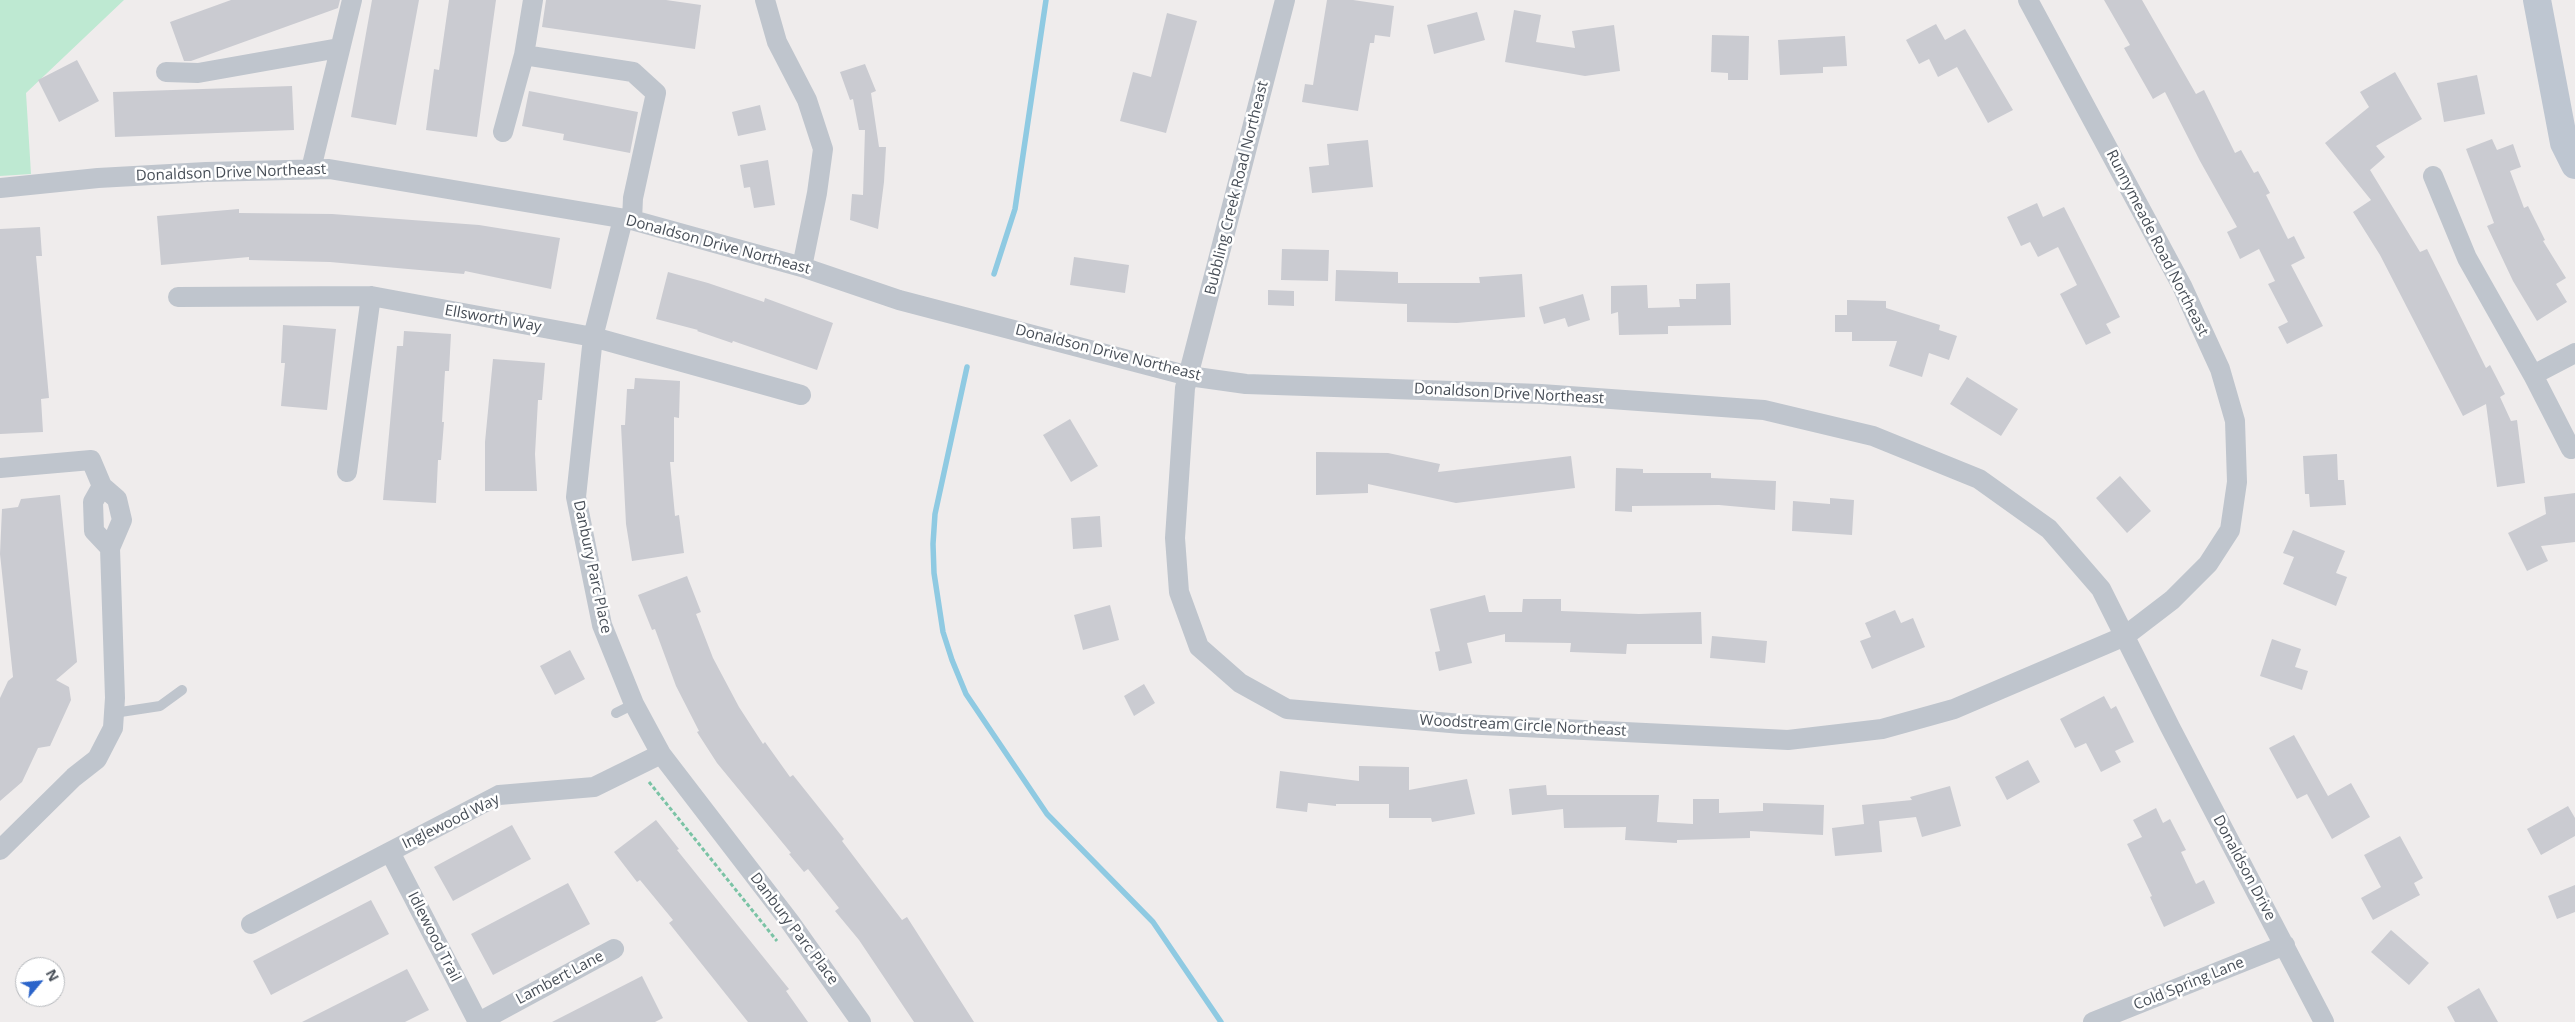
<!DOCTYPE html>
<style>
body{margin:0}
#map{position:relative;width:2575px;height:1022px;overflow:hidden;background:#efecec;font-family:"Open Sans",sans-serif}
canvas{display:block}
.north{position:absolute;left:15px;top:957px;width:50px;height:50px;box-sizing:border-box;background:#fff;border:1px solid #b5b8bc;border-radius:50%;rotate:62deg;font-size:14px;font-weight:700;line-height:20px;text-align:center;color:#474e57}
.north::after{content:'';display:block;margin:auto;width:18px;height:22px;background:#2b64ca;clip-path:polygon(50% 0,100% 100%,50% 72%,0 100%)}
</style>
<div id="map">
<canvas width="2575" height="1022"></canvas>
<div class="north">N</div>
</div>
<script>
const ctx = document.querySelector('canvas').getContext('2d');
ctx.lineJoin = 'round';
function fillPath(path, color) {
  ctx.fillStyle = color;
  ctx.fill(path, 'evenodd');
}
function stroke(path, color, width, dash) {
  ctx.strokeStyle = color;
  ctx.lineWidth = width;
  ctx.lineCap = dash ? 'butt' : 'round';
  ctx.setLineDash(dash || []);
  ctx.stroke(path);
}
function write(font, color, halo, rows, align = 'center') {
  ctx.font = font + ' "Open Sans",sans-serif';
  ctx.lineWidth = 5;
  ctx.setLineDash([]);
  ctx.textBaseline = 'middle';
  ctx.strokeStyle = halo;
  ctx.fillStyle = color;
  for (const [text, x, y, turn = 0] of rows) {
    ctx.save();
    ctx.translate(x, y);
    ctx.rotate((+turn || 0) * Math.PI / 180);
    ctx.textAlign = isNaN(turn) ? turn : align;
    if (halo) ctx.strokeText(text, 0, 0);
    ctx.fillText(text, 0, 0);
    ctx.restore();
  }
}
fillPath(new Path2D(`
 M0,0H124L26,93L31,174L0,176Z`), '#bee9d2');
stroke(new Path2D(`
 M994,274L1015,209L1046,0
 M967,367L935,514L933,544L934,573L943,632L952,660L966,694L1047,814L1153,922L1221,1022`), '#8fcae2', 5.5);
fillPath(new Path2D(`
 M231,0H340L338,8L191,61H184L170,22Z
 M372,0H419L396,125L351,117Z
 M449,0H496L477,137L426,130L434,69L439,70Z
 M546,0H666L701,5L695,49L542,27Z
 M1327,0H1353L1394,6L1390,37L1375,35L1374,43H1370L1358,111L1302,102L1305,84L1313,85Z
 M2104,0H2142L2196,94L2204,90L2235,153L2241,150L2254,173L2258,171L2270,193L2266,195L2288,239L2294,236L2305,258L2291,265L2323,326L2287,344L2278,327L2288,322L2268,284L2275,281L2259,249L2240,259L2227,232L2237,227L2200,161L2165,92L2153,99L2124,48L2130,45Z
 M1514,10L1541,15L1536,42L1575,48L1572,31L1614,25L1620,71L1585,76L1505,62Z
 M1477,12L1485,40L1434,54L1427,25Z
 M1167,13L1197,21L1166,133L1120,121L1133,72L1151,77Z
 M1936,24L1945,40L1965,29L2013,110L1988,123L1957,67L1938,77L1929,59L1919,64L1906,40Z
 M1712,35L1749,36L1748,80H1728V73L1711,72Z
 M1845,36L1847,66L1823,67V73L1780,75L1778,40Z
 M77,60L99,101L59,122L38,80Z
 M865,64L876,91L871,93L879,147H886L884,182L878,229L850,220L852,194L863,195L865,130H859L853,99L850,100L840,72Z
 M2395,72L2422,119L2376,146L2385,157L2370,170L2420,252L2427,249L2484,364L2486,368L2490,365L2505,394L2500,397L2511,421L2517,420L2525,483L2497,487L2486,404L2463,416L2380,255L2353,212L2371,200L2325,143L2369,107L2360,92Z
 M2477,75L2485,114L2444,122L2437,83Z
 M292,86L294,130L115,137L113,92Z
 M529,91L638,112L630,153L563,140L564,134L522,126Z
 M760,105L766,130L738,136L732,112Z
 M2492,139L2497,150L2513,144L2521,167L2510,171L2524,208L2528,206L2545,240L2543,241L2566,278L2556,284L2567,302L2537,321L2513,281L2487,226L2494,223L2466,149Z
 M1368,140L1373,187L1312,193L1309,167L1329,165L1327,144Z
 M768,160L775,205L754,208L750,187L744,188L740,165Z
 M2037,203L2043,217L2064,207L2120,317L2106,324L2111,333L2086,345L2060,294L2077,285L2058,247L2038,257L2030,242L2021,246L2007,217Z
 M239,209V213L332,214L479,225L560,238L551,289L465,271L464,274L330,262L249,260V257L161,265L157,216Z
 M40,227L42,256H36L49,398L41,399L43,432L0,434V229Z
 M1282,249L1329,250L1328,281L1281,280Z
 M1074,257L1129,265L1125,293L1070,285Z
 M1336,270L1398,272V283H1480L1479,277L1522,274L1525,317L1457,323L1407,322V304L1335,301Z
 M668,272L708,283L764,302L765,298L833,323L817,370L733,341L732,343L697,331L698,330L656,319Z
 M1730,283L1731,325L1668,326V334L1619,335L1618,312L1611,314V286L1647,285L1648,308L1680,307L1679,299H1696V284Z
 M1268,290L1294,291V306L1268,305Z
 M1583,294L1590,320L1568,327L1565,318L1544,324L1539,307Z
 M1847,300L1886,301V308L1940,325L1939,330L1957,336L1949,360L1929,353L1922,377L1889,366L1897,341H1852V332H1835V315H1847Z
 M283,325L336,329L327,410L281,406L285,363H281Z
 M404,331L451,334L449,371H445L442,422H444L441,460H438L436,503L383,500L397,346H403Z
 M493,359L545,363L542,400H538L535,454L537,491H485V442Z
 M1967,377L2018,409L2001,436L1950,404Z
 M635,378L680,381L679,418L674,417V462H670L675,516L679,515L684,553L632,561L626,524L621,425H625L627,389H634Z
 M1070,419L1098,466L1071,482L1043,435Z
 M1316,452L1388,453L1440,464L1438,472L1571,456L1575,488L1456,503L1368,484V493L1316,495Z
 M2337,454L2338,480H2344L2346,505L2310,507L2309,494H2305L2303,456Z
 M1616,468L1643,469V473H1711V478L1776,481L1775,510L1719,505L1632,506V512L1615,511Z
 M2120,476L2151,511L2127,533L2096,498Z
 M2575,493V542L2541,546L2548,561L2527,571L2508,533L2546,514L2544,497Z
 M60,495L77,662L56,680L69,687L71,700L50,746L38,748L22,782L0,801V698L8,681L13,677L0,554L2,509L18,507L21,499Z
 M1830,498L1854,500L1852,535L1792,531L1793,501L1830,504Z
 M1100,516L1102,547L1073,549L1071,518Z
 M2293,530L2345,551L2336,573L2347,577L2336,606L2283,584L2294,557L2283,553Z
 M687,576L701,612L696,614L713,658L739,707L763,744L765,742L790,777L793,775L844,839L842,841L902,920L907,917L974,1022H914L859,940L835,911L839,908L808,869L804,872L789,854L791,853L717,763L697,732L699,731L676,686L655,629L652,630L638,595Z
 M1485,595L1489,612H1522L1523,599H1561V611L1639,614L1701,612L1702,644H1627L1626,654L1570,652L1571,643L1505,642V634L1467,643L1472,663L1439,671L1435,652L1440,651L1430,609Z
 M1110,605L1119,640L1083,650L1074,615Z
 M1895,610L1901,623L1913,618L1925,647L1872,669L1860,641L1871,637L1865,623Z
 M1712,636L1767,641L1765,663L1710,658Z
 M2272,639L2301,649L2295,667L2308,671L2302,690L2260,676Z
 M570,650L585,679L555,695L540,666Z
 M1144,684L1155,703L1134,716L1124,696Z
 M2104,696L2111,709L2116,706L2134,742L2115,751L2121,762L2101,772L2086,743L2075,748L2060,719Z
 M2294,735L2328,796L2351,783L2370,817L2332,839L2307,794L2297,799L2269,748Z
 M2028,760L2040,782L2007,800L1995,777Z
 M1359,766L1409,767V790L1467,779L1475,814L1432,822L1431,818H1389V804H1336V806L1308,803L1307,812L1276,808L1280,771L1359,781Z
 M1546,785L1547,795H1659L1657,822L1693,824V799H1719V813L1763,811V803L1824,805L1823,835L1750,831V838L1677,840V843L1625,840L1626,827L1564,828L1563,809L1512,815L1509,789Z
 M1950,786L1961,826L1922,837L1916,817L1879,821L1882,852L1835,856L1832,828L1864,824L1862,805L1912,800L1910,797Z
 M2568,806L2575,818V836L2541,855L2527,829Z
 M2156,808L2163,823L2170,819L2186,850L2181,852L2196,884L2204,880L2215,903L2164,927L2150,897L2152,896L2127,844L2142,837L2133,820Z
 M656,820L679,849L677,850L789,989L786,991L808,1022H748L669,923L673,920L640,880L637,882L614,852Z
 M512,825L531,859L453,901L434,867Z
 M2400,836L2423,878L2414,883L2420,895L2373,920L2361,898L2381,887L2364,855Z
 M568,883L590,924L493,975L471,934Z
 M2575,885V912L2557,919L2548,896Z
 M371,900L389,934L271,995L253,961Z
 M2391,930L2429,963L2409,985L2371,952Z
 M407,969L429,1010L405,1022H302Z
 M642,976L663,1018L655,1022H552Z
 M2479,988L2498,1022H2455L2447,1007Z`), '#cacbd1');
stroke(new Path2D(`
 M649,782L777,941`), '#7ac3a5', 3, [4, 2.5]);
stroke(new Path2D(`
 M114,713L160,706L182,690
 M616,713L634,704`), '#bfc5cd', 10);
stroke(new Path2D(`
 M533,0L524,55L633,72L656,93L633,198L632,220
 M765,0L777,42L807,100L823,149L817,193L802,267
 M1285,0L1185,388L1175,538L1179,592L1199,647L1240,683L1287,709L1462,724L1788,740L1882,729L1954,709L2125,636L2172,600L2208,564L2230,530L2237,482L2235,421L2220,369L2182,286L2028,0
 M166,72L198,73L339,48
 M503,132L524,55
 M311,169L352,0
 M2433,176L2467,258L2533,375L2575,353
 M0,188L98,178L206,172L329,169L632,220L802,267L899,300L1189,376L1246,384L1541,394L1764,410L1873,436L1979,479L2049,529L2101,589L2170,727L2324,1022
 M623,219L593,337L576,497L602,625L634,704L661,754L790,922L861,1022
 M178,297L371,296L593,337L801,395
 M2533,375L2571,449
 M0,468L91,460L102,486L117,499L122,520L110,548L115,698L113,728L97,759L74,777L0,850
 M347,472L371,296
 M102,486L93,502L94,531L110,548
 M390,852L478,1022
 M251,924L499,795L594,787L661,754
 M479,1022L614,949
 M2093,1022L2285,945`), '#bfc5cd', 20);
stroke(new Path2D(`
 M2537,0L2564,143L2575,165`), '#bec6d1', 28);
write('15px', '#474e57', '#fff', [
 ["Donaldson Drive Northeast",231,173,-2],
 ["Bubbling Creek Road Northeast",1237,188,-76],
 ["Runnymeade Road Northeast",2157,243,63],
 ["Donaldson Drive Northeast",718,245,15],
 ["Ellsworth Way",493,319,10],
 ["Donaldson Drive Northeast",1108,353,14],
 ["Donaldson Drive Northeast",1509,394,3],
 ["Danbury Parc Place",592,567,78],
 ["Woodstream Circle Northeast",1523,726,3],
 ["Inglewood Way",451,822,-26],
 ["Donaldson Drive",2244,868,62],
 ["Danbury Parc Place",794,929,53],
 ["Idlewood Trail",434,937,63],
 ["Lambert Lane",560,978,-28],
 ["Cold Spring Lane",2189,984,-22]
]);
</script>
